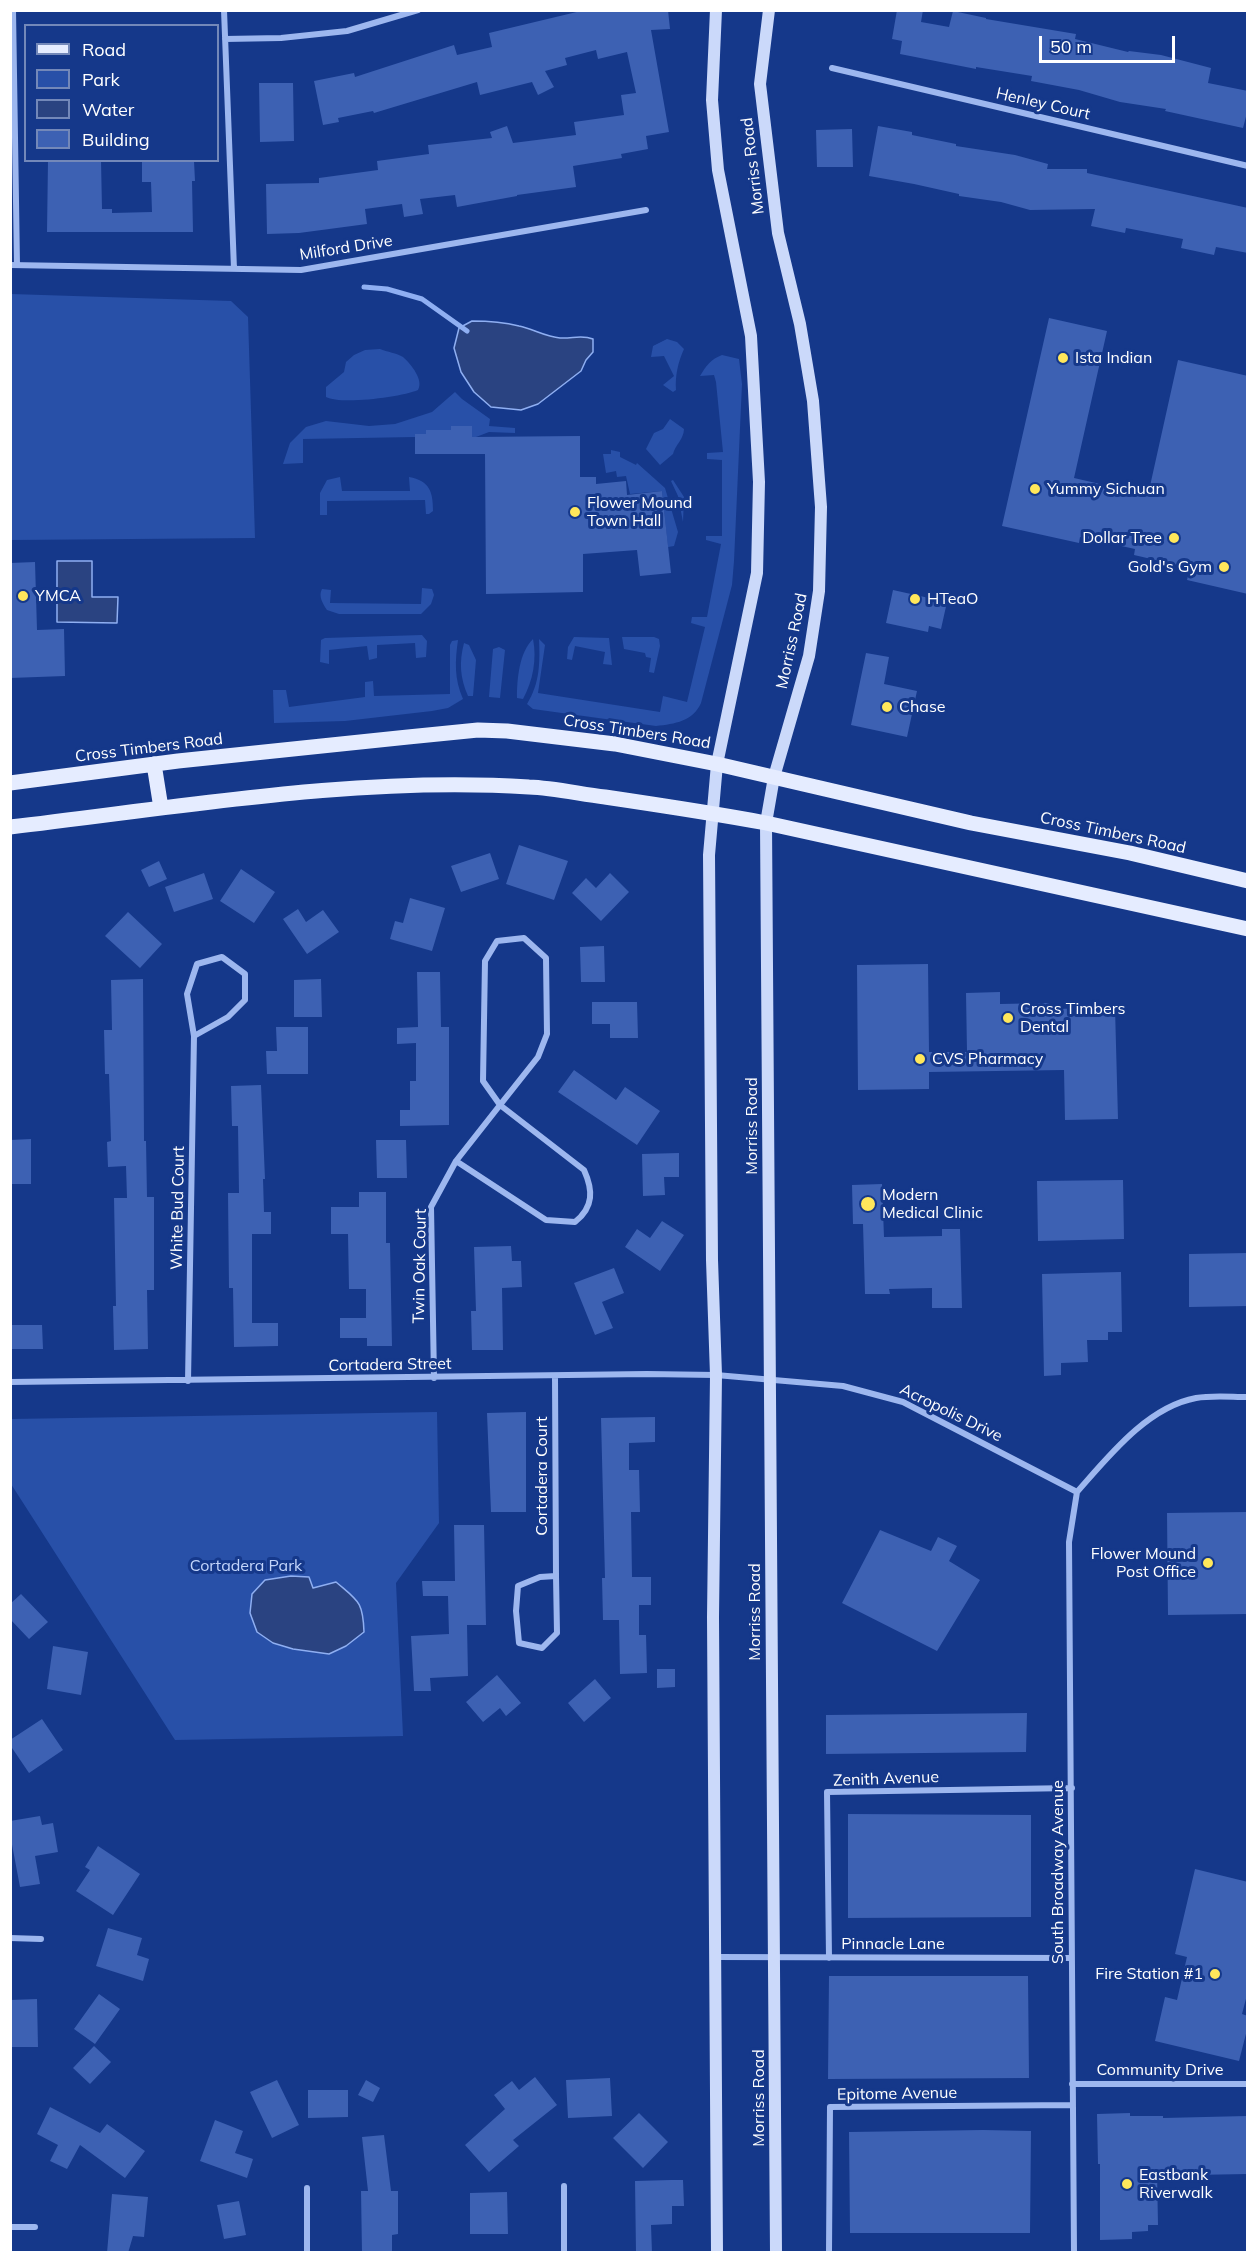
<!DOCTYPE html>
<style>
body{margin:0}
#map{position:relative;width:1258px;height:2263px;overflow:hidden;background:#15388a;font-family:Mulish,sans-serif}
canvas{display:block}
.frame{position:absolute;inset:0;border:12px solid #fff;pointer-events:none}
.legend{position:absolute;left:24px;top:24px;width:195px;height:138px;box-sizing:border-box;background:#15388a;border:2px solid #7388b9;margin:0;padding:8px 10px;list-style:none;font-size:18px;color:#fff}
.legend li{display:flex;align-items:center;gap:12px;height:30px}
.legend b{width:30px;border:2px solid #7388b9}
.scale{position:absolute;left:1039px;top:36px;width:136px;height:27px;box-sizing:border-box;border:3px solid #fff;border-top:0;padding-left:8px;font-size:18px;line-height:21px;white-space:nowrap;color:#fff;-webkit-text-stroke:4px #15388a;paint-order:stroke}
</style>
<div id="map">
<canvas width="1258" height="2263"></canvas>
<div class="frame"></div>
<ul class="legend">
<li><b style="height:8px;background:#e5ecff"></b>Road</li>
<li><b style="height:16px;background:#2850a8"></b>Park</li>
<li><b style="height:16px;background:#2a4381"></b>Water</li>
<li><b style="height:16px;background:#3d61b3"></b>Building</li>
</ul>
<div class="scale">50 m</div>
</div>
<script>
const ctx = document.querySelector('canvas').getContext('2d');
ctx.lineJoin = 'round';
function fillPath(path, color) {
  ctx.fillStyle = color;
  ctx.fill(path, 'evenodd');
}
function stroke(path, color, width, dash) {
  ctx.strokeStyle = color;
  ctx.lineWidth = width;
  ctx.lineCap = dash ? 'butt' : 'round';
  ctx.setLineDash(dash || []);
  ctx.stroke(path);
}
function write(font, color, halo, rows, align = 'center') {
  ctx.font = font + ' Mulish,sans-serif';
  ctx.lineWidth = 6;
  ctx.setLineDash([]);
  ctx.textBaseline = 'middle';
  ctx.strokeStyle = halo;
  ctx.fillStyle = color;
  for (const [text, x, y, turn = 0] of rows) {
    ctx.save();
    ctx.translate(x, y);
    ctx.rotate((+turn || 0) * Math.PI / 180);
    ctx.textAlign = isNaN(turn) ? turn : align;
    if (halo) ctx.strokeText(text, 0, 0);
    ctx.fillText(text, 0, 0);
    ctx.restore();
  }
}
fillPath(new Path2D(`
 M11,294L231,301L248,317L255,538L11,540Z
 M667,339L677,342L684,349C678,362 675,376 676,390L673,392L663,385L674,376L664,356L651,357L653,346Z
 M380,349C387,352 397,353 403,357C411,364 424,380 418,390C402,397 341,405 326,397V387L344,372L346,362L354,355L365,350Z
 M722,355L739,359L742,384L734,561L732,585L701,703C693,721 675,724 656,726L533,709L527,704C540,683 540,663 539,639L545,645L538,693L660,712L663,696L687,702L705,627L691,623L692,617H707L721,544L706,540V536H722V460L707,459V453L723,452L716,382L714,375L700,376C706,366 711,359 722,355Z
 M455,392L462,399L490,419L489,426L515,428V433L489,432L476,437L475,454H472V426H452L451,430H426V434H415V437L303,439V463L283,464L290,443L306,427L326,421L369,426L395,424L432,412Z
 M670,419L684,429C684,439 675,445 673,454L660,465L646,449L654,433L663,429Z
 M611,450L620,452V457L636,465L637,463L665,488L678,532L674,546L668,547L662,491L630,494L626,476L617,477L616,471L606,473L603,454H611Z
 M340,477L342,491H410L409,477C430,481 433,492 433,511L429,514H426L425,500L327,501V515H320V493L327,480Z
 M673,480L684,497L683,522L678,496L671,481Z
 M422,588L432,589L434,595L431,604L421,614H339L327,610C323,604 318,596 322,589L331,590L330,603L421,604Z
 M422,635L427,641L426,657L416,658L415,643L377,645V658L369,660L367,646L329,650V664L320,662L321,640L325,638Z
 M574,637L609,638L612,665L603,664L605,652L575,646L572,660L567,659L568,647Z
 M622,637H654L659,639L660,646L654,673L649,672L651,658L646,657L645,653L624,649Z
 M533,639C537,659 533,681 523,699L517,698C517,679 519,653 533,639Z
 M458,640C455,661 454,679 463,699L448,708L432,711L345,721L274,723L273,690H286L289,707L365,697V682L373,681L374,696L450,694V645L452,641Z
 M464,643L469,645L476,660L473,696H468C460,678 459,662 464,643Z
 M499,647L505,650L500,698L489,697L493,649Z
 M437,1412L439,1523L396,1583L403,1736L175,1740L11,1484V1419Z`), '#2850a8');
const water = new Path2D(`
 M472,321C488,321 503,322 519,326C533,329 546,337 560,338C572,339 581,334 593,339V352L586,360L581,371L538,404L521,410L491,407L474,392L461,372L454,348L459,328Z
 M57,561H92V597H118L117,623L57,622Z
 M291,1576L309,1577L313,1588L336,1582C358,1601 363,1601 364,1632L346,1646L329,1654L293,1649L273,1643L257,1632L250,1613L252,1594L265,1580Z`);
fillPath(water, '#2a4381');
stroke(water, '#8faff2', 1.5);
stroke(new Path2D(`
 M364,287L387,289L422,299L467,331`), '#8faff2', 5);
fillPath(new Path2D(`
 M585,10H668L670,29L651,30L669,132L646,136L648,149L621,154L622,158L573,166L576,187L517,195V196L457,207L455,195L420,199L423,214L404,217L402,204L365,209L367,224L299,233L267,234L266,184L319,183V178L378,170L377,161L429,154L428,145L492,138L490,132L507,126L513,143L576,135L574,122L624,115L621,95L636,93L627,52L598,59L596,50L565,58L567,65L545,71L554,87L538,95L532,82L480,95L477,82L374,113L373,111L338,118L339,122L323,125L314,81L354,73L355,77L454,45L457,55L492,47L489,33Z
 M897,10H923L921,22L949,27L953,11L986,18V19L1076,34L1075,39L1128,52L1129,51L1161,55L1211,68L1208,83L1248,91V109L1243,128L1165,111L1166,109L1120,102L1079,90L1031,81L1032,76L976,67V69L900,54L902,41L892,39Z
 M259,83H293L294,141L260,142Z
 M878,126L912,132V135L956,144V146L1015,155L1048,164L1047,169H1087V173L1248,208V253L1216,247L1214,255L1181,248L1183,239L1126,228L1125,233L1091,226L1095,209L1030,210L1001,202L959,196V194L914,184L869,176Z
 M852,129L853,167H817L816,130Z
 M48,160H101L102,209H112V213L152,212L151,182H142V160L194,161L195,181H192L193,232H47Z
 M1049,318L1107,331L1074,478L1148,495L1178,360L1248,376V594L1187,580L1190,568L1134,555L1135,549L1080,537L1079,543L1002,526Z
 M451,426H472V437L580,436V477H596V484L626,481L627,495L662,491L671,573L640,576L637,550L583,554V592L486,594L485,454H415V434H426V430H451Z
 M35,562L37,630L64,629L65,676L10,678V563Z
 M893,590L947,602L941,629L929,626L928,632L886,623Z
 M866,653L889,657L884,684L917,691L907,737L851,725Z
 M519,845L568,861L554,900L506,884Z
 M490,853L499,879L461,892L451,866Z
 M159,861L167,879L149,887L141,870Z
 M241,869L275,892L254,923L220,901Z
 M204,873L213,899L174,912L165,887Z
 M610,873L629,892L601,921L572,893L586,878L596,888Z
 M410,898L445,908L432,951L390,939L395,921L403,923Z
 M298,909L306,922L323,910L339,932L307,954L283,919Z
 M128,912L162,944L140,968L105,936Z
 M604,946L605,982H581L580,947Z
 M928,964L929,1052H967L966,993L1000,992V1004L1049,1003V1009L1115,1008L1118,1119L1065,1120L1064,1070L929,1072V1089L858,1090L857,965Z
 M417,972H440L441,1027H449V1125L400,1126V1110H410V1081H416V1043L397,1044V1028L418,1027Z
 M143,979L144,1141H146L147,1197H154V1290H147L148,1349L114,1350L113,1306H116L114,1198H127L126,1166L108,1167L107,1142L111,1141L109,1074H105L104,1030H112L111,980Z
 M321,979L322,1017H294V980Z
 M592,1002H637L638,1038H610V1024H592Z
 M276,1027H308V1074H267L266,1051H277Z
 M574,1070L616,1100L625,1087L660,1111L637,1145L558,1092Z
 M261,1085L265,1179H263L264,1212H271V1234H252V1323H278V1346L234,1347L233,1288H229L228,1193H239L238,1126H232L231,1086Z
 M31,1139V1184H10V1140Z
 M376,1140H406L407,1178H377Z
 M679,1153V1177H664L665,1195L643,1196L642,1154Z
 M1123,1180L1124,1239L1038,1241L1037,1181Z
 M882,1184L884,1237L942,1236V1229H960L962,1308H932V1288L889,1289L890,1294H865L863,1224H853L852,1185Z
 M359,1192H386V1243H390L392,1346H367V1338H340V1318H366V1289H349L348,1234H331V1207H359Z
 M662,1221L684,1235L660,1271L625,1247L637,1229L650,1238Z
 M511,1246L512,1261H521L522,1287L502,1288L503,1350H472L471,1311H476L474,1247Z
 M1248,1253V1306L1189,1307V1254Z
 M614,1268L624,1293L602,1302L613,1328L595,1335L574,1283Z
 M1121,1272L1122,1332H1108V1340H1087L1088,1362L1061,1363V1375L1044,1376L1042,1274Z
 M10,1325H42L43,1349H10Z
 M526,1412V1512H491L487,1413Z
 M655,1417V1442L629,1443V1470H639L640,1512H631L632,1577H651V1605H639V1635H646L647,1673L620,1674L619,1620H603L602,1578H605L601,1418Z
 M1248,1512V1614L1168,1615L1167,1513Z
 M454,1525H484L486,1625H467L468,1676L430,1678L431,1691H414L411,1636L449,1634L448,1596H423L422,1581H455Z
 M880,1530L931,1551L938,1537L957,1546L949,1561L980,1580L937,1651L842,1603Z
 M21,1594L48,1622L29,1639L10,1619V1604Z
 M53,1646L88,1652L81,1695L47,1689Z
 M657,1669H675V1687L657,1688Z
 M497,1675L521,1703L506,1716L500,1708L483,1722L466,1702Z
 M595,1679L611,1698L584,1722L568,1703Z
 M1027,1713L1026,1752L826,1754V1715Z
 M42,1719L63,1750L29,1773L10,1745V1740Z
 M848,1814L1031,1815V1917L848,1918Z
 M40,1816L42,1825L53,1823L58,1852L35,1856L40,1884L20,1887L10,1834V1821Z
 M98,1846L140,1874L113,1915L76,1891L90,1870L85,1867Z
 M1195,1869L1248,1882V1991L1242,2014L1248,2016V2026L1239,2061L1155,2041L1165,1997L1177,2000L1187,1957L1175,1954Z
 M108,1928L142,1938L137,1955L149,1959L143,1981L96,1966Z
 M829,1976H1028L1029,2078L828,2079Z
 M99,1994L120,2009L95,2044L74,2029Z
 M37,1999L38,2047H10V2000Z
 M94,2046L111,2062L90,2084L73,2068Z
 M535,2077L557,2105L513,2140L519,2146L489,2172L465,2145L505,2109L494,2095L512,2081L519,2090Z
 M610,2078L612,2116L568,2118L566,2080Z
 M277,2080L299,2125L272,2138L250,2092Z
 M366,2080L380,2088L373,2102L358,2095Z
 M308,2090H348V2117L308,2118Z
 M50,2107L100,2133L107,2124L145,2151L125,2178L80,2145L67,2169L50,2161L58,2145L37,2134Z
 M639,2113L668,2142L643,2168L613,2138Z
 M1130,2113V2116H1163V2118L1247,2116L1248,2174L1192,2175V2171L1157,2172L1158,2225H1148V2231L1132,2232V2239L1100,2240V2164H1098L1097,2114Z
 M215,2120L243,2131L235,2153L253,2159L247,2178L200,2161Z
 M983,2130L1031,2131L1030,2233H850L849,2132Z
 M384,2135L391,2191H398V2234L392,2235V2253H362L361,2191H368L362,2137Z
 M671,2180H683L684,2206H672V2224L651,2225L652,2253H636L635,2181Z
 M507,2192L508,2234H470V2193Z
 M112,2194L148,2197L144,2237L133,2236L128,2253H107Z
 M239,2201L246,2235L224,2239L217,2205Z`), '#3d61b3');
stroke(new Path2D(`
 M13,10L17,265
 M224,10L234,269
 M225,39L281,38L347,31L418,10
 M832,68L1248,166
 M10,265L301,270L646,210
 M524,938L546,958L547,1034L538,1057L500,1105L483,1081L485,961L497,941Z
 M555,1376L556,1576
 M434,1378L431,1207L456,1161L500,1105L584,1170C593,1190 594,1207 575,1222L546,1220L456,1161
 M188,1381L194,1036L228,1017L245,1000V974L222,957L197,964L187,994L194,1036
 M10,1382L647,1374L716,1375L843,1386L903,1402L1077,1492
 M1077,1492C1108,1457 1147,1407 1196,1398C1212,1395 1231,1397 1248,1397
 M556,1576L557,1633L542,1648L519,1643L516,1611L518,1586L540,1577Z
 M10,1938L41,1939
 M716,1957L1071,1958
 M829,1958L827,1792L1072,1788
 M1072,2084H1248
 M564,2186V2252
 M307,2188V2252
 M10,2227H35
 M829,2252L830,2107L1072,2105
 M1074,2252L1069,1542L1077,1492`), '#9db7ef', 6);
stroke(new Path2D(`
 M716,10L712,100L718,170L751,336L759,482L757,573L717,764L709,855L712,1260L716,1375L713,1617L717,2252
 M769,10L760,84L778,233L800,324L813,401L821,507L819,591L809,656L774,777L766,823L776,2252`), '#cbd9fa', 12);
stroke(new Path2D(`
 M154,764L161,808
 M10,783L178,761L408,737L478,730L507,731L615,744L717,764L971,823L1130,853L1248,881
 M10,827C182,807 356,776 529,787C554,788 580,794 605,797C659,805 713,813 766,823L1248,929`), '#e5ecff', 15);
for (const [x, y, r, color] of [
 [1063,358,6,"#ffe75b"],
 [1035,489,6,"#ffe75b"],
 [575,512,6,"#ffe75b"],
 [1174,538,6,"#ffe75b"],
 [1224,567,6,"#ffe75b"],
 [23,596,6,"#ffe75b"],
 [915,599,6,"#ffe75b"],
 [887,707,6,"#ffe75b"],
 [1008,1018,6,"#ffe75b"],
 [920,1059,6,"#ffe75b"],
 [868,1204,8,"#ffe75b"],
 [1208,1563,6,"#ffe75b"],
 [1215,1974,6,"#ffe75b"],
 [1127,2184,6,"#ffe75b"]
]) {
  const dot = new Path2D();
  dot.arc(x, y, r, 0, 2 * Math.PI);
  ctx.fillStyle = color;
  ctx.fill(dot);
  stroke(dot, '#15388a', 2);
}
write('16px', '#fff', '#15388a', [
 ["Henley Court",1043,104,13],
 ["Morriss Road",753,166,-97],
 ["Milford Drive",346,248,-9],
 ["Morriss Road",792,641,-78],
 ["Cross Timbers Road",637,732,9],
 ["Cross Timbers Road",149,748,-7],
 ["Cross Timbers Road",1113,833,12],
 ["Morriss Road",752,1126,-90],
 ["White Bud Court",178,1208,-89],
 ["Twin Oak Court",420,1266,-89],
 ["Cortadera Street",390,1365,-1],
 ["Acropolis Drive",951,1413,26],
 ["Cortadera Court",542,1476,-90],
 ["Morriss Road",755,1612,-90],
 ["Zenith Avenue",886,1779,-2],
 ["South Broadway Avenue",1058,1872,-90],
 ["Pinnacle Lane",893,1944],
 ["Community Drive",1160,2070],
 ["Epitome Avenue",897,2094,-1],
 ["Morriss Road",759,2098,-90]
]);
write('16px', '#fff', '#15388a', [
 ["Ista Indian",1075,358],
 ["Yummy Sichuan",1047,489],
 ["Flower Mound",587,503],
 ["Town Hall",587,521],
 ["Dollar Tree",1162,538,"right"],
 ["Gold's Gym",1212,567,"right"],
 ["YMCA",35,596],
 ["HTeaO",927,599],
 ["Chase",899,707],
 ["Cross Timbers",1020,1009],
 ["Dental",1020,1027],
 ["CVS Pharmacy",932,1059],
 ["Modern",882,1195],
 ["Medical Clinic",882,1213],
 ["Flower Mound",1196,1554,"right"],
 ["Post Office",1196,1572,"right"],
 ["Fire Station #1",1203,1974,"right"],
 ["Eastbank",1139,2175],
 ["Riverwalk",1139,2193]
], 'left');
write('16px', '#c3d5fb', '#15388a', [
 ["Cortadera Park",246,1566]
]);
</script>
